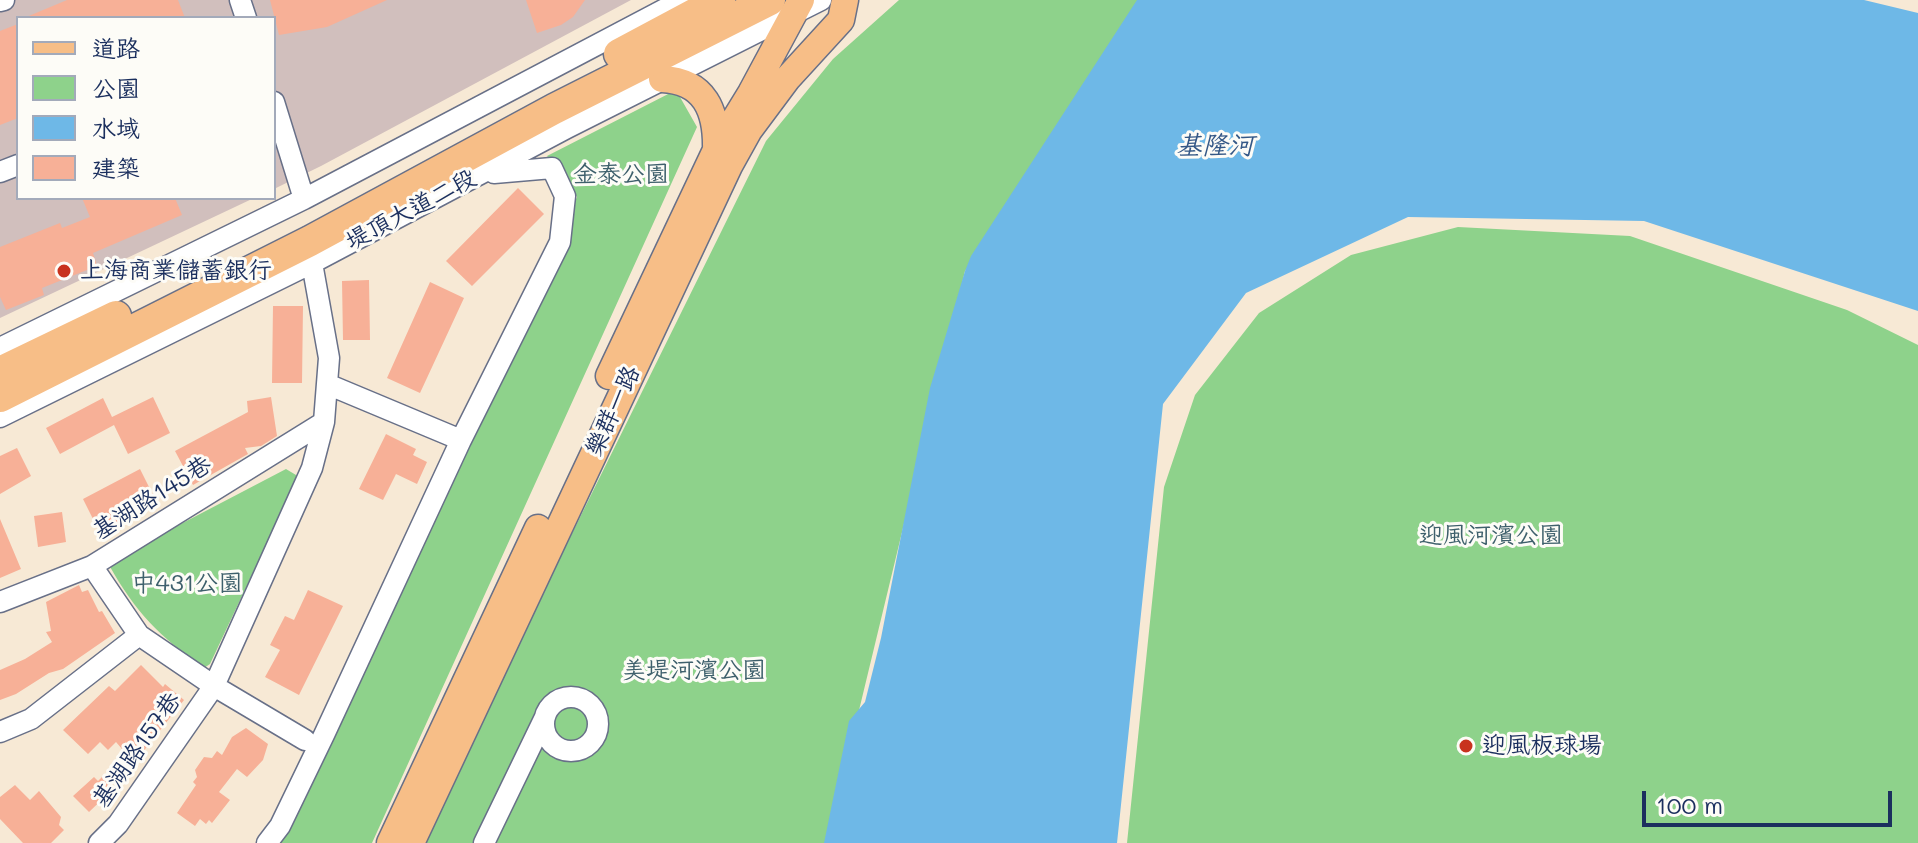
<!DOCTYPE html>
<meta charset="utf-8">
<style>
body{margin:0}
#map{position:relative;width:1918px;height:843px;overflow:hidden;background:#f7e9d5;font-family:Mali,"LXGW WenKai TC",sans-serif}
canvas{display:block}
.legend{position:absolute;left:16px;top:16px;width:260px;height:184px;box-sizing:border-box;background:#fdfcf7;border:2px solid #a3aaba;margin:0;padding:10px 14px;list-style:none;font-size:24px;color:#1b2f5e}
.legend li{display:flex;align-items:center;gap:16px;height:40px}
.legend b{width:40px;border:2px solid #a3aaba}
.scale{position:absolute;left:1642px;top:791px;width:250px;height:36px;box-sizing:border-box;border:4px solid #1b2f5e;border-top:0;padding-left:10px;font-size:24px;line-height:28px;white-space:nowrap;color:#1b2f5e;-webkit-text-stroke:6px #fdfcf7;paint-order:stroke}
</style>
<div id="map">
<canvas width="1918" height="843"></canvas>
<ul class="legend">
<li><b style="height:10px;background:#f7be87"></b>道路</li>
<li><b style="height:22px;background:#8ed28b"></b>公園</li>
<li><b style="height:22px;background:#6eb8e7"></b>水域</li>
<li><b style="height:22px;background:#f7b097"></b>建築</li>
</ul>
<div class="scale">100 m</div>
</div>
<script>
const ctx = document.querySelector('canvas').getContext('2d');
ctx.lineJoin = 'round';
function fillPath(path, color) {
  ctx.fillStyle = color;
  ctx.fill(path, 'evenodd');
}
function stroke(path, color, width, dash) {
  ctx.strokeStyle = color;
  ctx.lineWidth = width;
  ctx.lineCap = dash ? 'butt' : 'round';
  ctx.setLineDash(dash || []);
  ctx.stroke(path);
}
function write(font, color, halo, rows, align = 'center') {
  ctx.font = font + ' Mali,"LXGW WenKai TC",sans-serif';
  ctx.lineWidth = 6;
  ctx.setLineDash([]);
  ctx.textBaseline = 'middle';
  ctx.strokeStyle = halo;
  ctx.fillStyle = color;
  for (const [text, x, y, turn = 0] of rows) {
    ctx.save();
    ctx.translate(x, y);
    ctx.rotate((+turn || 0) * Math.PI / 180);
    ctx.textAlign = isNaN(turn) ? turn : align;
    if (halo) ctx.strokeText(text, 0, 0);
    ctx.fillText(text, 0, 0);
    ctx.restore();
  }
}
fillPath(new Path2D(`
 M0,0H631L321,166L274,189V18H18V198H254L0,318Z`), '#d1bfbd');
fillPath(new Path2D(`
 M899,0H1162L965,271L827,843H419L766,141L833,59Z
 M676,90L697,127L372,843H264L318,739L577,197L547,156Z
 M1458,227L1630,236L1847,310L1918,345V843H1127L1164,487L1195,395L1259,313L1351,255Z
 M286,469L296,475V481L210,664L204,668C159,636 136,613 109,565L110,561Z`), '#8ed28b');
fillPath(new Path2D(`
 M1137,0H1864L1918,13V311L1644,221L1408,217L1246,293L1163,404L1117,843H824L849,721L865,702L881,638L930,388L965,271L971,256Z`), '#6eb8e7');
fillPath(new Path2D(`
 M67,0H178L185,18H24Z
 M270,0H387L327,27L279,35Z
 M526,0H585L573,17L561,25L537,33Z
 M18,24V118L0,125V31Z
 M518,188L544,214L472,286L446,261Z
 M82,198H175L182,215L93,253L97,266L42,288L44,295L6,310L0,297V247L60,223L62,228L90,217Z
 M369,280L370,340H343L342,281Z
 M430,282L464,298L420,393L387,378Z
 M273,306H303L302,383H272Z
 M153,397L170,433L128,454L114,425L60,454L46,428L103,398L112,417Z
 M271,397L277,436L261,446L245,448L248,454L193,485L175,451L248,412L247,401Z
 M386,434L416,449L413,455L427,462L417,484L396,474L383,500L359,489Z
 M17,448L31,476L0,494V456Z
 M140,469L157,503L100,533L83,499Z
 M62,512L66,542L38,547L34,516Z
 M0,519L21,569L0,578Z
 M79,585L82,592L88,590L99,612L102,611L115,633L63,669L49,673L16,694L0,700V670L25,659L52,642L46,632L51,631L46,602Z
 M308,590L343,606L299,695L265,677L280,650L270,645L285,616L294,620Z
 M141,665L163,687L165,684L184,700L134,763L116,742L108,750L100,742L88,754L63,730L109,686L115,691Z
 M246,728L268,744L263,760L247,777L237,769L219,792L230,800L212,823L209,820L206,824L200,819L195,826L177,813L196,785L193,782L197,777L195,770L204,757L212,758L217,751L222,755L232,737Z
 M94,777L98,781L102,777L113,789L89,812L73,796Z
 M15,785L30,800L39,791L61,817L59,825L64,830L51,843H23L0,819V797Z`), '#f7b097');
const minor = new Path2D(`
 M240,0L246,18
 M0,1L4,0
 M274,102L304,199
 M0,172L18,165
 M0,348L304,199L682,0
 M0,417L312,263L567,128L821,0
 M461,440L560,242L565,196L552,168L494,173
 M92,566L139,635L214,686L305,740
 M0,602L92,566L324,422
 M544 724a27 27 0 1 1 54 0a27 27 0 1 1-54 0Z
 M0,732L31,719L139,635
 M99,843L118,824L214,686L312,468L324,422L329,358L312,263
 M267,843L280,826L324,735L461,440L327,384
 M484,843L545,717`);
const major = new Path2D(`
 M662,79C705,81 717,111 716,150
 M609,376L716,150L751,93L801,0
 M390,843L538,528
 M411,843L729,166L749,130L787,79L841,20L845,0`);
const highway = new Path2D(`
 M619,54L720,0
 M0,372L116,316
 M0,397L310,241L554,109L770,0`);
stroke(minor, '#687088', 23);
stroke(major, '#687088', 29);
stroke(highway, '#687088', 33);
stroke(minor, '#fff', 20);
stroke(major, '#f7be87', 26);
stroke(highway, '#f7be87', 30);
for (const [x, y, r, color] of [
 [64,271,8,"#c8321e"],
 [1466,746,8,"#c8321e"]
]) {
  const dot = new Path2D();
  dot.arc(x, y, r, 0, 2 * Math.PI);
  ctx.fillStyle = color;
  ctx.fill(dot);
  stroke(dot, '#fdfcf7', 3);
}
write('24px', '#3e606c', '#fdfcf7', [
 ["金泰公園",621,175],
 ["迎風河濱公園",1491,536],
 ["中431公園",187,584],
 ["美堤河濱公園",694,671]
]);
write('24px', '#1b2f5e', '#fdfcf7', [
 ["堤頂大道二段",411,210,-28],
 ["樂群一路",613,411,-65],
 ["基湖路145巷",152,498,-32],
 ["基湖路157巷",137,750,-55]
]);
write('24px', '#1b2f5e', '#fdfcf7', [
 ["上海商業儲蓄銀行",80,271],
 ["迎風板球場",1482,746]
], 'left');
write('italic 26px', '#345887', '#fdfcf7', [
 ["基隆河",1215,146]
]);
</script>
